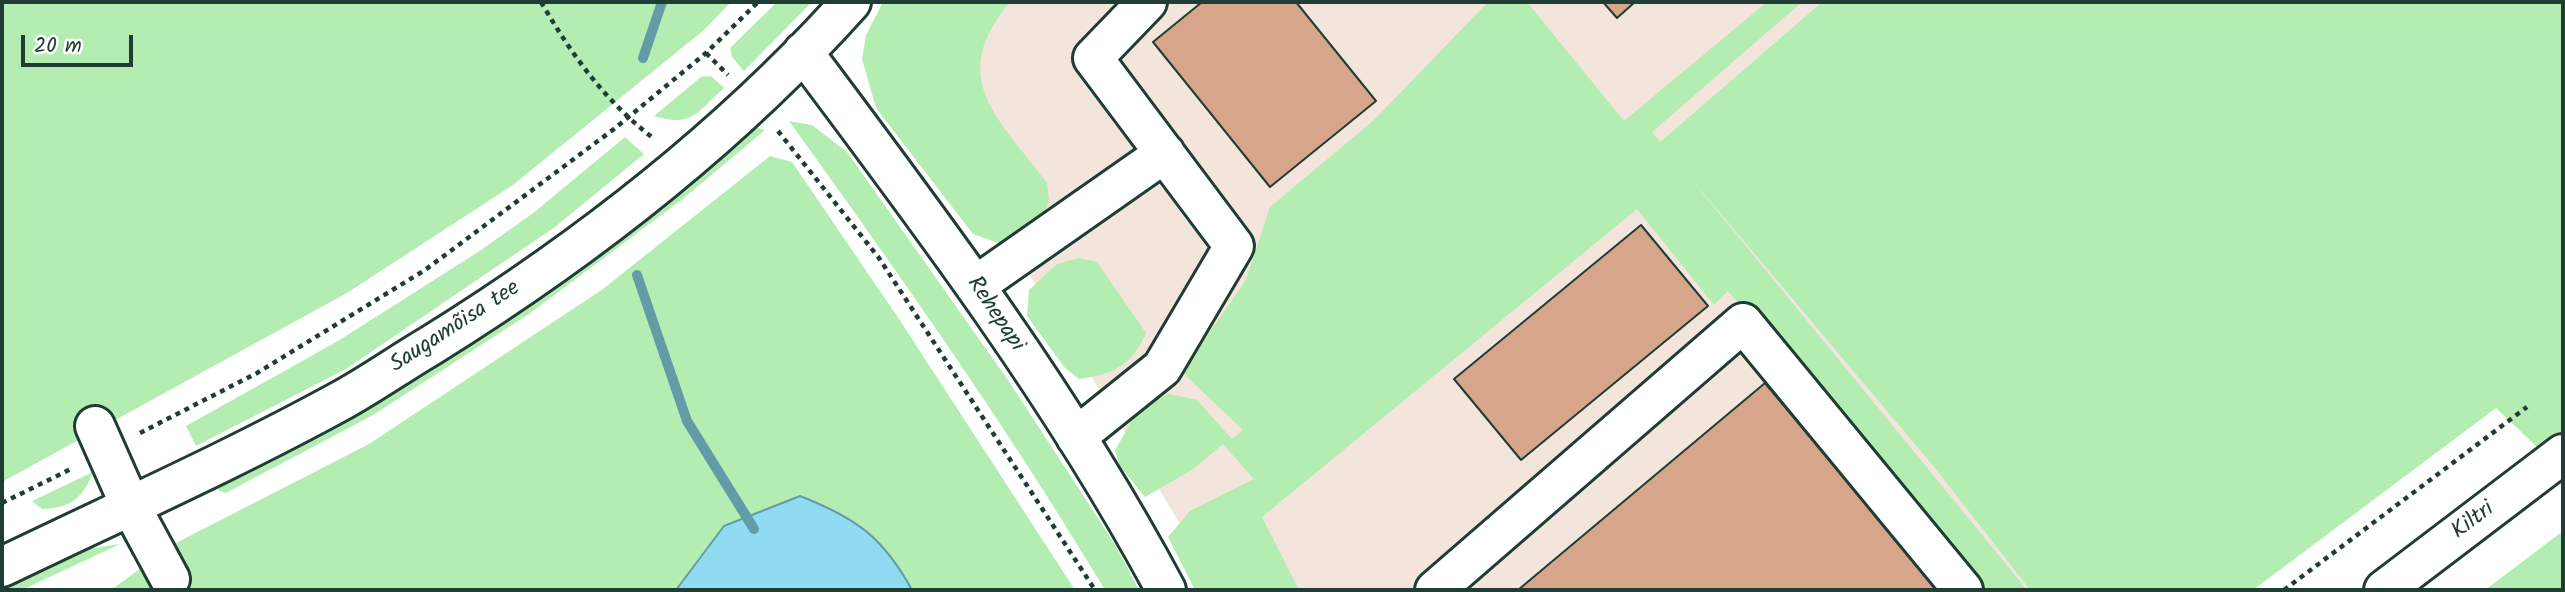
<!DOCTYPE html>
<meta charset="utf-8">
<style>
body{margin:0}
#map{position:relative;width:2565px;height:592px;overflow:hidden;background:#fff;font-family:Kalam,sans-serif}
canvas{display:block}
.frame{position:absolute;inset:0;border:4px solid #1f3d34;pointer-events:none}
.scale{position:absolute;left:21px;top:35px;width:112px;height:32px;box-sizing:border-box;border:4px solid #1f3d34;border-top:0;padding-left:9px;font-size:21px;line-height:24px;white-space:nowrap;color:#1f3d34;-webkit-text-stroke:5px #fff;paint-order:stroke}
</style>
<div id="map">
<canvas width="2565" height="592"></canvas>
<div class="frame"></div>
<div class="scale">20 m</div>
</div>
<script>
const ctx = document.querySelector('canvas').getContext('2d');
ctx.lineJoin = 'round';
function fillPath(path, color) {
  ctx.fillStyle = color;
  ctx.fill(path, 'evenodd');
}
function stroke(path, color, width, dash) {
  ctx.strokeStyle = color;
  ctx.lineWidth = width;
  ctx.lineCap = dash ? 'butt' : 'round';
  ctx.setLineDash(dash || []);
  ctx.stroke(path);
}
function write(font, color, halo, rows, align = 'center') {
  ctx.font = font + ' Kalam,sans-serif';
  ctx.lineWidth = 5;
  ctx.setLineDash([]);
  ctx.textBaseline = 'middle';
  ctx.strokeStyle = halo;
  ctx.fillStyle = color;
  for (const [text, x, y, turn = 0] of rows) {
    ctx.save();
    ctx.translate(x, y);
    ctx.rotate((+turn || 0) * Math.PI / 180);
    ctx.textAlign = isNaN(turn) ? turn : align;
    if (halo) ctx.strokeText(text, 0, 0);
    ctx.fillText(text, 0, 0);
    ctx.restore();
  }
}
fillPath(new Path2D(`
 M925,2H1822L1660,142L1934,467L2030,590H1220L970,176Z`), '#f3e4dc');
fillPath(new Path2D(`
 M2,2H731L704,30L513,185L347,293L2,482Z
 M777,2H812L744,71L732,57L730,48Z
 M883,2H1010C945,79 1000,119 1047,183L1049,200L1043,220L1023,235L998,243L973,234L876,108L862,59L866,35Z
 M1488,2H1527L1624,121L1767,2H1802L1652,132L1660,142L1822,2H2563V481L2536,446L2496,408L2253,590H2030L1934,467L1687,174L2027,590H1984L1728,291L1714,305L1637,209L1262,517L1299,590H1195L1168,537L1190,511L1254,479L1223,444L1193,469L1145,497L1120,466L1115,451L1131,421L1149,403L1169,394L1197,400L1232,439L1243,430L1182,372L1246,280L1270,207L1373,121Z
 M711,76L724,88C697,112 692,128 654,116L701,77Z
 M789,121L812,125L847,152L1008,380L1116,546L1139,590H1105C1008,428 900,275 789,121Z
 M755,127L765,130L684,198L529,314L373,415L226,493L219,491L217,487C320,433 426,379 522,312C603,255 679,190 755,127Z
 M625,137L644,154L555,227L346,369L196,446L186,426L338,341L478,252L532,214Z
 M770,156L792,162L901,322L1075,590H111L174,544L369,444L603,289Z
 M1079,258L1097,262L1146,333C1131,366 1114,374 1079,379L1065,368L1027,316L1029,290L1057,264Z
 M93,472C83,498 71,508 42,509L32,501Z
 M2563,531V590H2485Z
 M120,544L22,590H2V586L81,550Z`), '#b3edb2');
const water = new Path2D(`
 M800,496C856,518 883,537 912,590H676L724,526Z`);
fillPath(water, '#91dbf2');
stroke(water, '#639ca6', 2);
stroke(new Path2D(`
 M643,58L662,2
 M637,275L687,421L754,529`), '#639ca6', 10);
const building = new Path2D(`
 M1202,2H1296L1376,101L1270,187L1153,42Z
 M1603,2H1635L1617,18Z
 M1641,225L1708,306L1521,460L1454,379Z
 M1765,383L1939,590H1518Z`);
fillPath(building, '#d7a58a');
stroke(building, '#1f3d34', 2);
const minor = new Path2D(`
 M803,52C933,225 1064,399 1166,590
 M975,286L1165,153
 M95,426L130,505L170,579
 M1076,437L1162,368L1234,246L1093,58L1147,2
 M2,567C116,512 233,460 344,399C373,383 401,363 430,346C583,251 730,137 851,2
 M1435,590L1743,323L1963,590
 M2384,590L2563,454`);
stroke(minor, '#1f3d34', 44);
stroke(new Path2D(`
 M541,2C572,55 604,100 653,138
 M706,53L728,75
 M778,131L879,258L1095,590
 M140,433L257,373L425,270L614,129L706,53L758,2
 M2,503L73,468
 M2284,590L2527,407`), '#1f3d34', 4.5, [5, 5]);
stroke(minor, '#fff', 38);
write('23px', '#1f3d34', '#fff', [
 ["Rehepapi",994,315,56],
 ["Saugamõisa tee",456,328,-33],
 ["Kiltri",2474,522,-37]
]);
</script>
